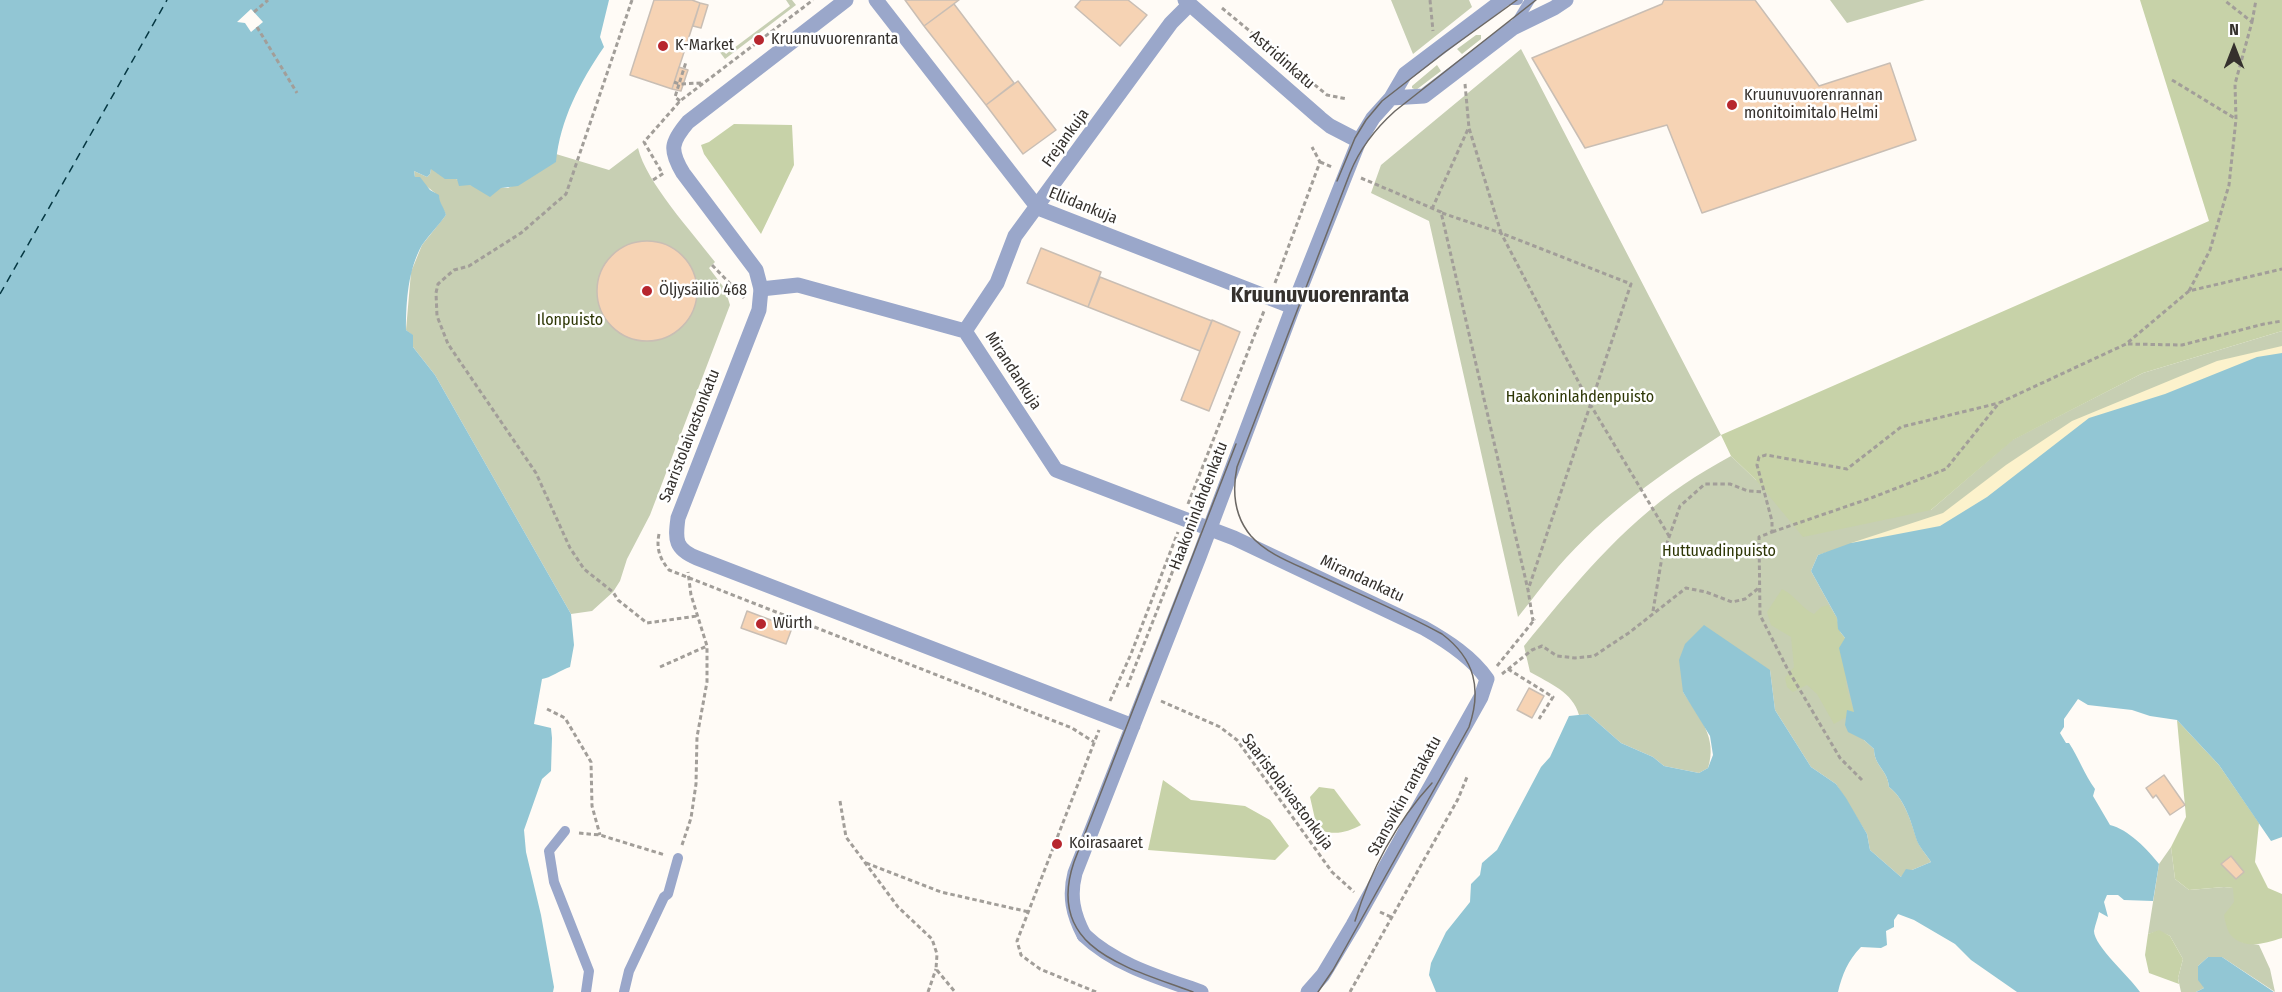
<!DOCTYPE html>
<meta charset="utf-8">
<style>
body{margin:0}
#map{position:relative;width:2282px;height:992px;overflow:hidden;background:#fffbf6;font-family:"Fira Sans Condensed",sans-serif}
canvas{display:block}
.north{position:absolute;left:2204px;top:18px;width:60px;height:60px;-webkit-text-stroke:4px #fff;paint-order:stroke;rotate:0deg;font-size:16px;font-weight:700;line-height:24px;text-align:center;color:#35312d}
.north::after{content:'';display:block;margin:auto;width:21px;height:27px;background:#35312d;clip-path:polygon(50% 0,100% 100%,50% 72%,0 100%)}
</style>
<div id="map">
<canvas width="2282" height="992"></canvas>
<div class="north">N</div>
</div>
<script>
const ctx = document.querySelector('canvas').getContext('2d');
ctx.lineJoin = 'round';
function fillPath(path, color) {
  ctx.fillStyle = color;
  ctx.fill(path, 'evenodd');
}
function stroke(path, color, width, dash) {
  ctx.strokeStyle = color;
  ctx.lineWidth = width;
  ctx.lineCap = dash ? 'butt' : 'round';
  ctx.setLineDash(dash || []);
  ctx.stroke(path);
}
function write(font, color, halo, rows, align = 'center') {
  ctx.font = font + ' "Fira Sans Condensed",sans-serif';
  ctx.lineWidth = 5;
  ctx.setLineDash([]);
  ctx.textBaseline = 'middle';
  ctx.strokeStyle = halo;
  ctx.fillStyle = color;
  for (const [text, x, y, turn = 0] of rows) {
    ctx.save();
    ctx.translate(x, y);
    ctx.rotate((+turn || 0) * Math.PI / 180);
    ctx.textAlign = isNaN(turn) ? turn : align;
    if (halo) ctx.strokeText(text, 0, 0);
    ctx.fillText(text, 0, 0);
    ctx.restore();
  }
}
fillPath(new Path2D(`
 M786,0H792L796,5L725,59L719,51L722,49L726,54L790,6Z
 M1391,0H1469L1472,7L1413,54Z
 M1830,0H1925L1847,23Z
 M1476,35H1481V39L1462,54L1457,49Z
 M1521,49L1721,435C1662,473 1604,514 1558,567C1544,583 1531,601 1518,617L1429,221L1371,193L1381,165Z
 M1437,65L1441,71L1416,90L1412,88V86Z
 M638,148C646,182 692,232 715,262L709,268L725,289L730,305L650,515L627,559L620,581L613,592L592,611L571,614L435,375L413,347L412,335L406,330L411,272L422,245L446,215L435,193L415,177L414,171L427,177L430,174L431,168L470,185L508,188L555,162L556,154L609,170Z
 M2282,331V384L2152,455L1818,555L1811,571L1837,618L1864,740L1874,749C1874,766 1888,770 1889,787C1904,798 1911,821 1916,837C1918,846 1927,855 1931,862L1912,870L1901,877L1870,850L1867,834L1836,784L1811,767L1775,710L1770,670L1683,692C1699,716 1718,738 1708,768L1699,773L1664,766L1653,757L1621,743L1588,714L1579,715C1573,692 1549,683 1530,672L1524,646C1571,588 1621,527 1683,485C1699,474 1715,465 1731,456L1756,480L1931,510L2012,440L2143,373Z
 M2171,847L2175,879L2189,890L2224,887L2234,888L2242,942L2259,945L2270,969L2275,992L2222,957H2208L2198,966L2204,988L2196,992H2181L2178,978L2183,959L2170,936L2159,931L2148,934L2159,864Z`), '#c7cfb3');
fillPath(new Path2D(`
 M2140,0H2282V331L2143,373L2013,440L1931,510L1803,537L1756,480L1731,456L1721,435L2209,221Z
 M734,124L792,125L794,165L761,234L704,154L701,145L709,142Z
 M1782,589C1796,596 1801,608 1814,614L1821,607L1828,605L1837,618L1838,629L1845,638L1846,686L1854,713L1847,711L1846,717L1834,724L1817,694L1807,685L1793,692L1787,687L1785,678L1794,667L1791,637L1771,625L1767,612Z
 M2177,720L2219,765L2259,823L2255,862L2268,888L2282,894V938C2265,943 2244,951 2230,934C2227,930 2225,921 2224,915L2234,902L2233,888L2224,887L2189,890L2175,879L2171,847L2186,817Z
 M1163,780L1191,800L1245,806L1270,820L1289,846L1275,860L1148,850Z
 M1319,787L1334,789L1361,825C1348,832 1337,835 1322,831L1315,819L1310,797Z
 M2159,930L2170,936L2183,959L2178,978L2179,984L2149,973L2145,955L2148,934Z`), '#c7d2a8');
fillPath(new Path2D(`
 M2282,346V413L2021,540L1851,543L1943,513L2006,465L2072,421L2217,361Z`), '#fcf2cc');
fillPath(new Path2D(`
 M0,0H609L600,37L604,47C580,82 560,120 556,162L518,186L501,188L490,197L470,185L459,186L457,179H445L431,169L430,174L427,177L414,171L415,177H420L430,190L439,195C439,203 444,207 446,215C439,225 429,235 422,245C408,270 406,301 406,330L413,335V347L435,375L571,614L574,645L570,667C561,670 550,678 542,679L534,724L551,728L552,738L551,771L542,779L524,830L526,852L541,915L554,987L553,992H0Z
 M2282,353V837L2271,841L2219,765L2177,720L2150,716L2132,710L2088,705L2078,699L2064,719V727L2060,733L2066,743H2069C2079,758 2084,774 2095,789L2093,796L2110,825C2128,829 2148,850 2159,864L2153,901L2124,900L2118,895H2107L2104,902L2108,917L2099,912C2098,918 2095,925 2094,931C2094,946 2130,977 2140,992H2017L1971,960L1955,944L1914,920L1898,914L1894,920V927L1886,931L1887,945L1881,948L1861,947C1848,960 1842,975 1838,992H1436L1429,975L1431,963L1446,932L1470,902L1471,884L1480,875L1482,863L1497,850L1541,767L1550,757L1569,716L1588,714L1621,743L1653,757L1664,766L1699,773L1708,768L1713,755L1710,736L1683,692L1679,660L1685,644L1704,625L1770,670L1775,710L1811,767L1836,784L1846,798L1867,834L1870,850L1901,877L1906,869L1912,870L1931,862C1927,855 1918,846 1916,838C1911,821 1904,798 1889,787C1888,770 1874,766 1874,749L1864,740L1848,732L1845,725L1847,710L1854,712L1839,648L1845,638L1838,629L1837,618L1811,571L1818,555L1851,543L1940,526L1987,497L2089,418L2165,394L2257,357Z
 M2208,957H2222L2274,992H2196L2204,988L2198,980V966Z`), '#92c6d4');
fillPath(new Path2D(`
 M251,9L263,22L251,32L245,23L237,22Z`), '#fffbf6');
stroke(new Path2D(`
 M0,294L167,0`), '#053742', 1.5, [8, 6]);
const building = new Path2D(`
 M654,0H692L700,3L672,89L630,75Z
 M905,0H959L924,26Z
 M1081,0H1128L1147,15L1120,46L1075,7Z
 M1664,0H1755L1819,86L1890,63L1916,140L1702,213L1667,125L1585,148L1532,58L1662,4Z
 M700,3L708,5L701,28L693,26Z
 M954,4L1014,83L986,105L924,26Z
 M679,67L688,70L681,91L672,89Z
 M1018,81L1056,130L1023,154L986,105Z
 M597 291a50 50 0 1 1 100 0a50 50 0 1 1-100 0Z
 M1041,248L1101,272L1088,307L1027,283Z
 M1100,277L1212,321L1200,351L1088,307Z
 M1212,320L1240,332L1209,411L1181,400Z
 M747,611L792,628L786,644L741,628Z
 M1529,688L1544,696L1532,718L1517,710Z
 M2164,775L2185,805L2170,815L2156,795L2153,798L2146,788Z
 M2231,856L2244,872L2236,879L2221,864Z`);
fillPath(building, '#f6d3b4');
stroke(building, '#c9beb4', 1.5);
stroke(new Path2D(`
 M632,0L566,194L521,233L469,266L454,270L438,284L436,293L437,316L448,344L536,473L570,548L584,569L613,592L618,600L647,623L697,616
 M1430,0L1433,31
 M1222,8L1327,95L1347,99
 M254,12L268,0
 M2252,22L2256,0
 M257,27L297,93
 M2172,80L2236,119
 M674,82L679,84L686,62
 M1465,84L1469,128L1501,233L1631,284L1528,590
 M680,101L675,97L679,84L701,83
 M1320,162L1332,167
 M661,171L644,142L680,101L813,0
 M1361,178L1441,212L1528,590L1533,621
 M653,180L664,173
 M1432,209L1468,129
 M1442,213L1501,233L1590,404L1669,536
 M712,265L744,298
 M1275,283L1320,162L1312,147
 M2189,291L2210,250L2229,185L2236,119L2235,84L2252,22L2224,0
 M2128,344L2182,345L2264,324L2282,321
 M1188,504L1264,311
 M1772,532L1871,498L1946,469L1999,403L2126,344L2189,291L2282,269
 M659,534C656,549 660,559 669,570L1072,728L1094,742
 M1653,611L1662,557L1680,506L1705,484H1730L1748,491L1764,492
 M1497,666L1535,619
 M660,667L707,646
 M1508,669L1553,697L1539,719
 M1502,674L1532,650L1542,646L1557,656L1575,658L1594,656L1630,632L1686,588L1706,592L1732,602L1745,599L1760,587
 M1127,687L1181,550
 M1110,701L1131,654L1178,532
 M1161,701L1220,727L1237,740L1332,872L1354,892
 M547,709L565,718L591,762L592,806L600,835
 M1862,780L1840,758L1787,668L1760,615L1759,537L1772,532V521L1757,465L1759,457L1766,455L1847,469L1901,427L1999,403
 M840,801L846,837L898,907L932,939L937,954L936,969L955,992
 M579,833L600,835L665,855
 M682,845L691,818L696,784L697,737L707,682V646L691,595L688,572
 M866,863L941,892L1029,912
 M1380,912L1391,917
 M928,992L936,969
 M1096,992L1040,969L1021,955L1017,941L1099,730
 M1350,992L1458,799L1467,777`), '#a29e99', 3, [4.5, 3]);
stroke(new Path2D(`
 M1503,0H1518
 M1513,28L1530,0
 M565,831L549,851L554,882L589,971L586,992
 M624,992L629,971L664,897L668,894L678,858`), '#9aa7ca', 10);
stroke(new Path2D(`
 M876,0L1038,208L1293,307
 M1185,0L1320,118L1330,126L1359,141
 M761,289L798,285L965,331L1056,470L1234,538L1424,628C1447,641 1472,657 1487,679L1481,697L1353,925L1323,975L1308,992
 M965,331L997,283L1015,236L1171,23L1190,4
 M1084,935C1115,965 1161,978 1201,992`), '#9aa7ca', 15);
stroke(new Path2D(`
 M846,0L688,122C671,142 669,150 683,173L756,270L761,289L759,310L678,518C675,540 675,549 697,558L1133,726
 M1391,98L1424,96L1513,28L1554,8L1566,0
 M1084,935C1073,914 1069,896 1075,873L1199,557L1293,307L1359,141L1373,118L1391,98L1405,74L1503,0`), '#9aa7ca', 15);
stroke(new Path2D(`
 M1337,181L1355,138L1366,120L1382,101L1445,52L1517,0
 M1355,921C1370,871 1397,821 1432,783
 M1193,992C1130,968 1044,950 1074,862L1236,444
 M1318,992L1333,970L1469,727C1482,689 1475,659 1442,634C1402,612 1359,594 1318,575C1295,564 1268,555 1251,536C1234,516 1232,492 1237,467L1350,173C1360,148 1375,129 1395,111L1536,0`), '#6c6864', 1.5);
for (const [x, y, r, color] of [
 [759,40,6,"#b7262e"],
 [663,46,6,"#b7262e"],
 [1732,105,6,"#b7262e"],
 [647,291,6,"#b7262e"],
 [761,624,6,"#b7262e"],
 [1057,844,6,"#b7262e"]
]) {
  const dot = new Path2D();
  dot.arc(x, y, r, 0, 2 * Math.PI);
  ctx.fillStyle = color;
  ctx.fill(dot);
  stroke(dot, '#fff', 2);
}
write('16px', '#35312d', '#fff', [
 ["Kruunuvuorenranta",771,40],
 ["K-Market",675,46],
 ["Kruunuvuorenrannan",1744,96],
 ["monitoimitalo Helmi",1744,114],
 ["Öljysäiliö 468",659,291],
 ["Würth",773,624],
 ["Koirasaaret",1069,844]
], 'left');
write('16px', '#35312d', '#fff', [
 ["Astridinkatu",1282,60,41],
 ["Frejankuja",1066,138,-54],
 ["Ellidankuja",1083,206,22],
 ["Mirandankuja",1013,371,57],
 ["Saaristolaivastonkatu",690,436,-69],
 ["Haakoninlahdenkatu",1199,506,-69],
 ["Mirandankatu",1362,579,25],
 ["Saaristolaivastonkuja",1287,792,53],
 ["Stansvikin rantakatu",1405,796,-61]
]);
write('16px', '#2e3706', '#fff', [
 ["Ilonpuisto",570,321],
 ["Haakoninlahdenpuisto",1580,398],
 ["Huttuvadinpuisto",1719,552]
]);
write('bold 22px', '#35312d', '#fff', [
 ["Kruunuvuorenranta",1320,296]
]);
</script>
